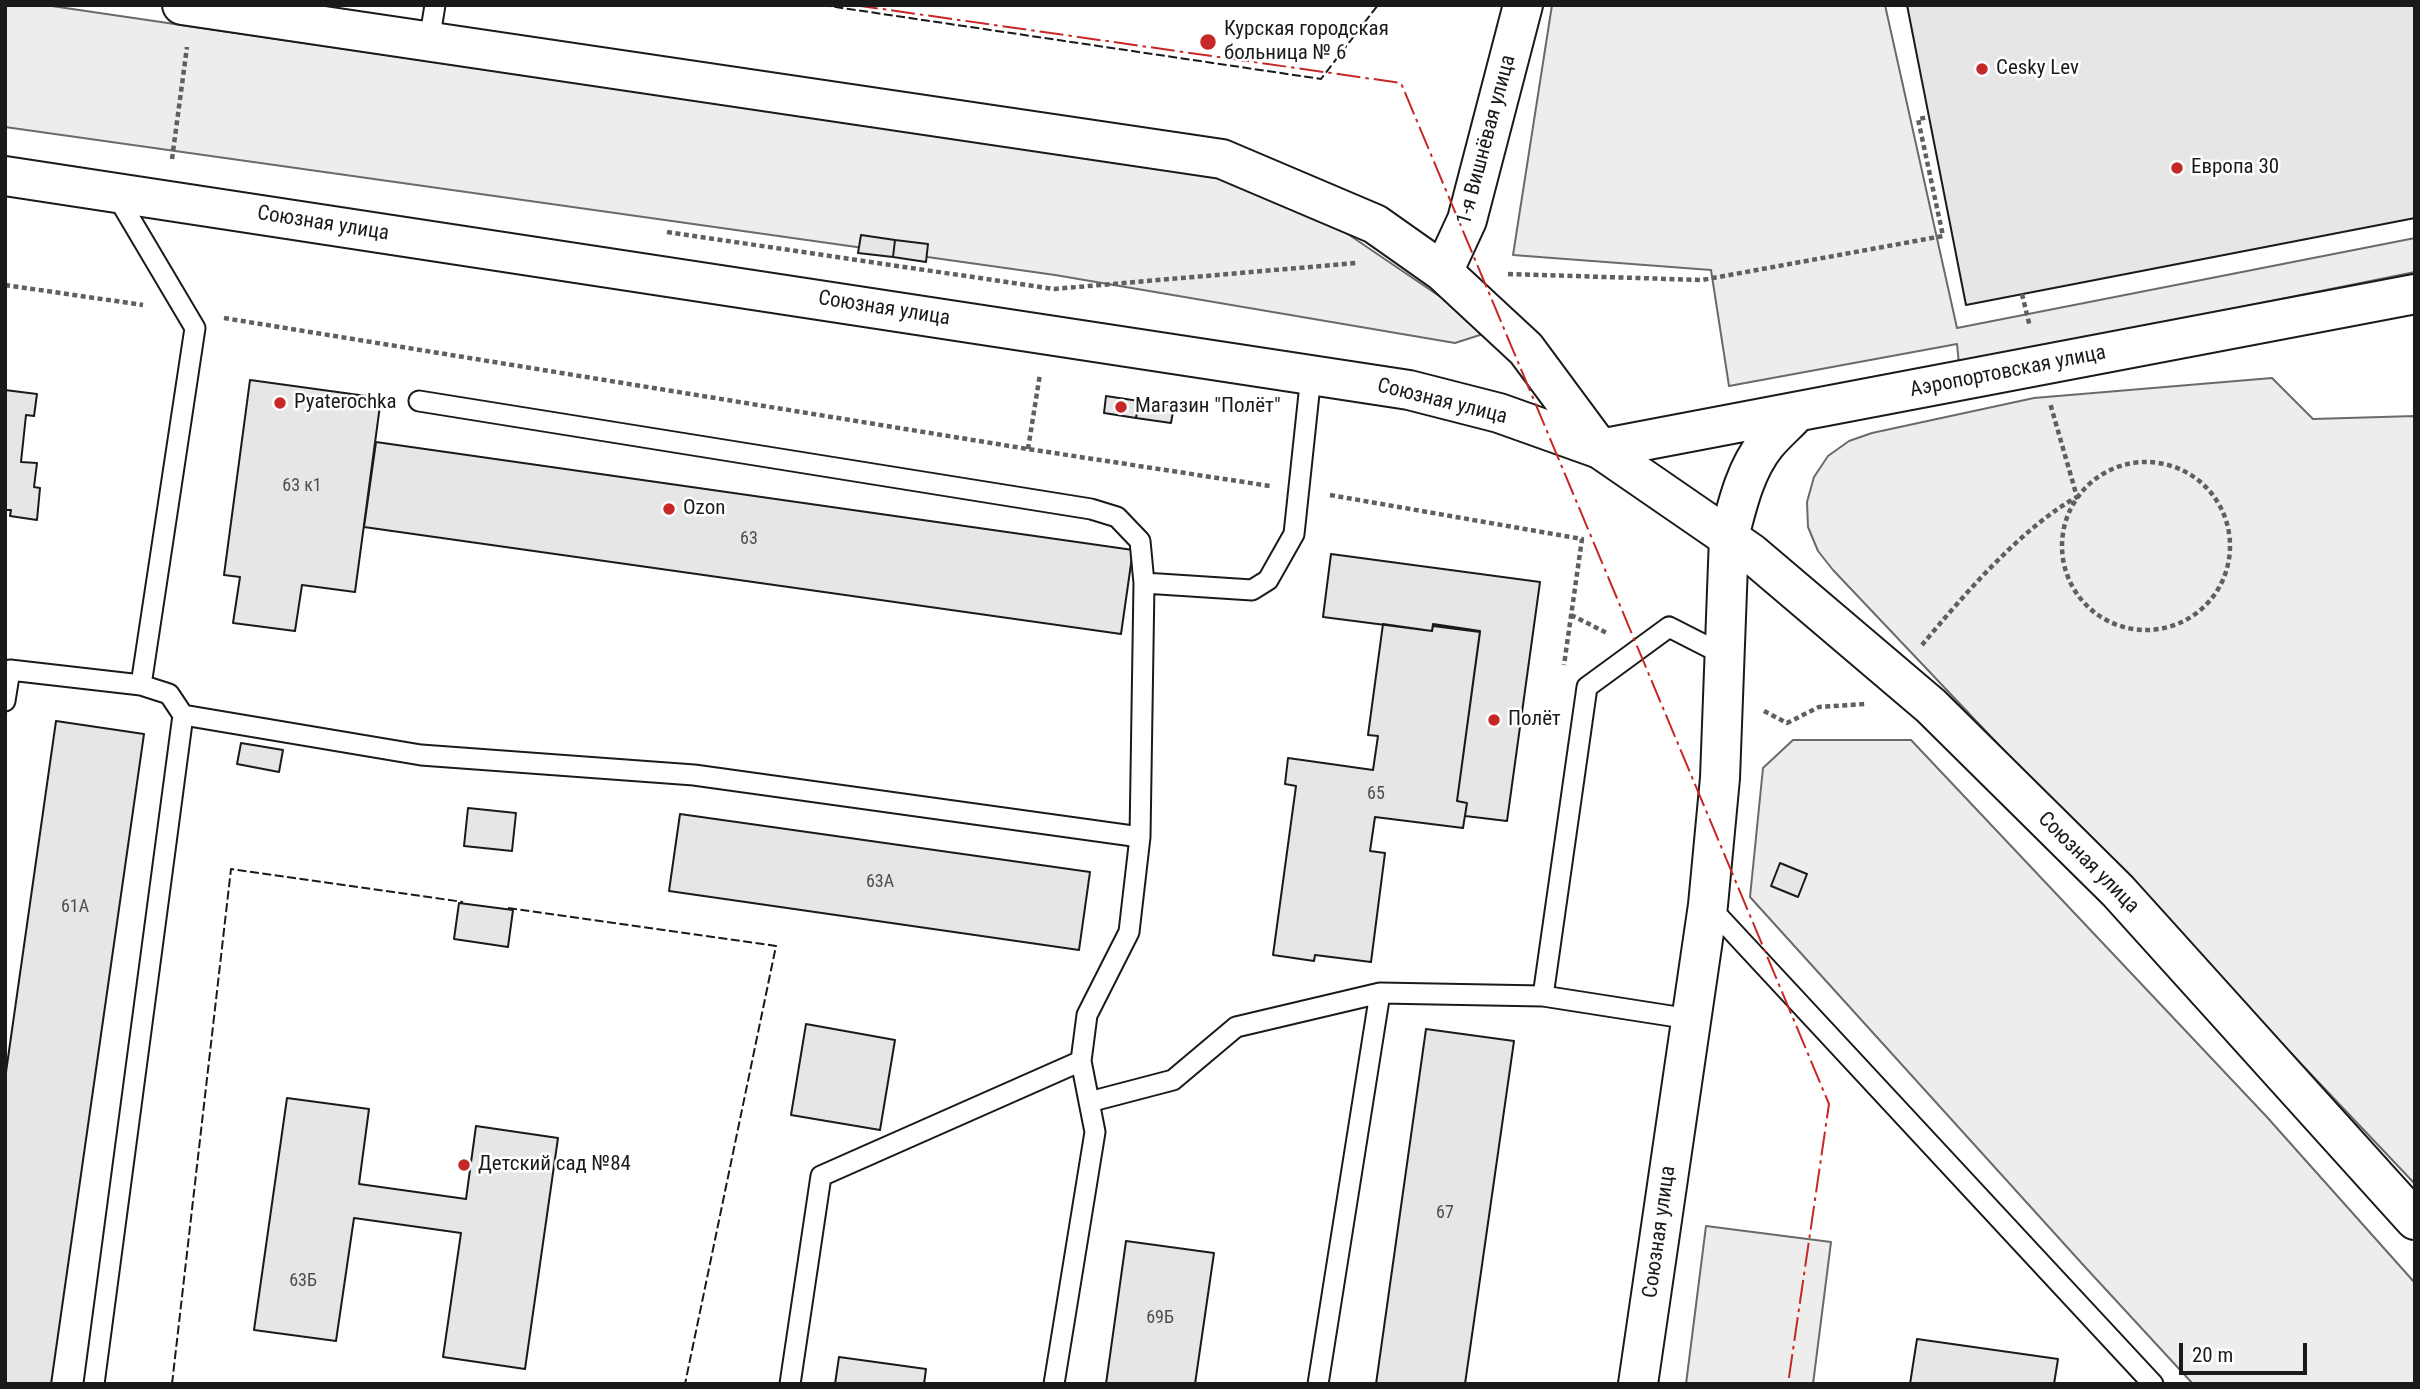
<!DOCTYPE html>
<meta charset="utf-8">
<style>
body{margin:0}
#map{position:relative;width:2420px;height:1389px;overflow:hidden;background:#fff;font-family:"Roboto Condensed",sans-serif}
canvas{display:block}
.frame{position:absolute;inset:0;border:7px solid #1a1a1a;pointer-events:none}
.scale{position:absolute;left:2179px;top:1343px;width:128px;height:32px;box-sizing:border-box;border:4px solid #1a1a1a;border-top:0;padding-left:9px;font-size:21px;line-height:24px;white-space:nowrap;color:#1a1a1a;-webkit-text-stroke:5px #fff;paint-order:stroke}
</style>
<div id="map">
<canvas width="2420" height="1389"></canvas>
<div class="frame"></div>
<div class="scale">20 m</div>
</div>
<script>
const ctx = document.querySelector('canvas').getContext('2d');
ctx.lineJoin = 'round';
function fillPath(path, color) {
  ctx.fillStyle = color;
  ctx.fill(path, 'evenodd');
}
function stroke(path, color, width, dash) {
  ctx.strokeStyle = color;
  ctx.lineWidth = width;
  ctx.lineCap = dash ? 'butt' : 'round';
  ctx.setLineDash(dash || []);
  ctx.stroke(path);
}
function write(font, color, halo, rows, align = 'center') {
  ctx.font = font + ' "Roboto Condensed",sans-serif';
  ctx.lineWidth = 5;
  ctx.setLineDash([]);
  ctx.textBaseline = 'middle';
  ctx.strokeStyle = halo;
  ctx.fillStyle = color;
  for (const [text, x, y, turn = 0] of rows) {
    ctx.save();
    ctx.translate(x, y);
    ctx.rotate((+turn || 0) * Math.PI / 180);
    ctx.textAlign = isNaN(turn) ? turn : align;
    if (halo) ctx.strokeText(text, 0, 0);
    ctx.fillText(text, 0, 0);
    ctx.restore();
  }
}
const built = new Path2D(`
 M5,5H45L1245,181L1311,209L1476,321L1480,335L1455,343L1055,275L5,127Z
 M1552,5H1885L1957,328L2415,238V272L1959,364L1957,344L1729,386L1711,270L1513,255Z
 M2272,378L2313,419L2415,416V1184L1833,570L1818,551L1808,527L1807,502L1814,477L1828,456L1849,441L1872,433L2034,398Z
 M1793,740H1911L2266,1116L2415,1283V1384H2193L2086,1268L1750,897L1763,768Z
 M1706,1226L1831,1242L1813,1384H1686Z`);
fillPath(built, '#ededed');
stroke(built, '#6a6a6a', 2);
const building = new Path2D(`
 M1907,5H2415V218L1966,305Z
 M861,235L895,240L893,257L858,253Z
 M895,240L928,244L926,262L893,257Z
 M250,380L381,398L355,592L302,585L295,631L233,623L240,577L224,575Z
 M5,390L37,394L34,416L26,415L21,462L37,463L34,487L40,488L37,520L10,516L11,510H5Z
 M1106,396L1139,401L1136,418L1104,413Z
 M1139,401L1174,406L1171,423L1136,418Z
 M376,442L1133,550L1121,634L364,527Z
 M1331,554L1540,582L1507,821L1465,816L1467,803L1457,801L1480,631L1433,624L1432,631L1323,617Z
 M1383,624L1432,631L1433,626L1480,632L1457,801L1467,803L1463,828L1375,817L1370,851L1385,853L1371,962L1315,955L1314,961L1273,955L1296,786L1285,784L1288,758L1373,770L1378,736L1368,735Z
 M56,721L144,734L51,1384H5V1079Z
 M241,743L283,750L279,772L237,764Z
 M468,808L516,813L512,851L464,846Z
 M680,814L1090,872L1079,950L669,891Z
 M1780,863L1807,874L1798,897L1771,886Z
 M459,903L513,910L508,947L454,939Z
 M806,1024L895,1040L880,1130L791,1115Z
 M1426,1029L1514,1041L1465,1384H1376Z
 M287,1098L369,1109L359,1184L466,1199L476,1126L558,1138L525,1369L443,1357L461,1233L354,1218L336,1341L254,1330Z
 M1126,1241L1214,1253L1195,1384H1106Z
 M1917,1339L2058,1359L2054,1384H1910Z
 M839,1357L926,1369L924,1384H835Z`);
fillPath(building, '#e6e6e6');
stroke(building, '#1a1a1a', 2);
const service = new Path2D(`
 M429,42L435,5
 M419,401L1091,509L1117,517L1140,541L1144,583
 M141,685L169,694L183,715L421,755L694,775L1140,837
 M5,701L10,670L141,685L195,328L115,193
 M1708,905L2153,1384
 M1380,993L1543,996
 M1690,1019L1543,996L1587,687L1669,627L1724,655
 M1089,1102L1173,1080L1236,1027L1380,993L1318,1384
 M94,1384L183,715
 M790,1384L821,1176L1081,1061
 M1054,1384L1095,1132L1081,1061L1087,1015L1129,932L1140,837L1144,583L1252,590L1268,580L1294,534L1311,375`);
const minor = new Path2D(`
 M182,5L1222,159L1375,224L1443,272L1526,349L1600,449
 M1443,272L1467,220L1523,5`);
const tertiary = new Path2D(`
 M1600,449L2415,294
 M1638,1384L1708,905L1720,778L1729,537C1737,506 1745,470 1766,444C1775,433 1787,423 1797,412`);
const primary = new Path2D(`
 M5,176L1409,390L1499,413L1600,449L1751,553L1931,706L2118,891L2415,1220`);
stroke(service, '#1a1a1a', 23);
stroke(minor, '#1a1a1a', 42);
stroke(tertiary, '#1a1a1a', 42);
stroke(primary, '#1a1a1a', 42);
stroke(new Path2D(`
 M172,159L187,47
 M667,232L1054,289L1356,263
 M1508,274L1702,280L1943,236L1918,119L1929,117
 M5,285L143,305
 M2022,294L2030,327
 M224,318L1028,449L1270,486
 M1028,449L1040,374
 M2062 546a84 84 0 1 1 168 0a84 84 0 1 1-168 0Z
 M1330,495L1582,539L1564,665
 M1571,615L1609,634
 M1922,645C1962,597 2022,527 2077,497L2050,403
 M1764,711L1787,723L1819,707L1865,704`), '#5f5f5f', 4.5, [5, 3.5]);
stroke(service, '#fff', 19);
stroke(minor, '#fff', 38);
stroke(tertiary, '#fff', 38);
stroke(primary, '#fff', 38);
stroke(new Path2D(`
 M822,5L1321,79L1378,5
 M508,908L776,946L685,1384
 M172,1384L231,869L463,902`), '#1a1a1a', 2, [9, 3.5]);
stroke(new Path2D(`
 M854,5L1401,83L1829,1104L1788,1384`), '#c62828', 2, [24, 5, 3.5, 5]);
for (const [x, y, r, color] of [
 [1208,42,9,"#c62828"],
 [1982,69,7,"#c62828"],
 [2177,168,7,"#c62828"],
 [280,403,7,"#c62828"],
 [1121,407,7,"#c62828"],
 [669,509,7,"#c62828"],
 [1494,720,7,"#c62828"],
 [464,1165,7,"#c62828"]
]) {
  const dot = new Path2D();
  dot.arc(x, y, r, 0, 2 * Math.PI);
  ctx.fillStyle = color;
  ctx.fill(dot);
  stroke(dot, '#fff', 2.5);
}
write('18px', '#4d4d4d', null, [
 ["63 к1",302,486],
 ["63",749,539],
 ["65",1376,794],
 ["63А",880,882],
 ["61А",75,907],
 ["67",1445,1213],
 ["63Б",303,1281],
 ["69Б",1160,1318]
]);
write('21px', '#1a1a1a', '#fff', [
 ["Курская городская",1224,30],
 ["больница № 6",1224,54],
 ["Cesky Lev",1996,69],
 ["Европа 30",2191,168],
 ["Pyaterochka",294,403],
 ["Магазин \"Полёт\"",1135,407],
 ["Ozon",683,509],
 ["Полёт",1508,720],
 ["Детский сад №84",478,1165]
], 'left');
write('21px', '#1a1a1a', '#fff', [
 ["1-я Вишнёвая улица",1487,140,-75],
 ["Союзная улица",323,224,9],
 ["Союзная улица",884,309,9],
 ["Аэропортовская улица",2008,372,-11],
 ["Союзная улица",1442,402,14],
 ["Союзная улица",2088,863,45],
 ["Союзная улица",1660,1232,-82]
]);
</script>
